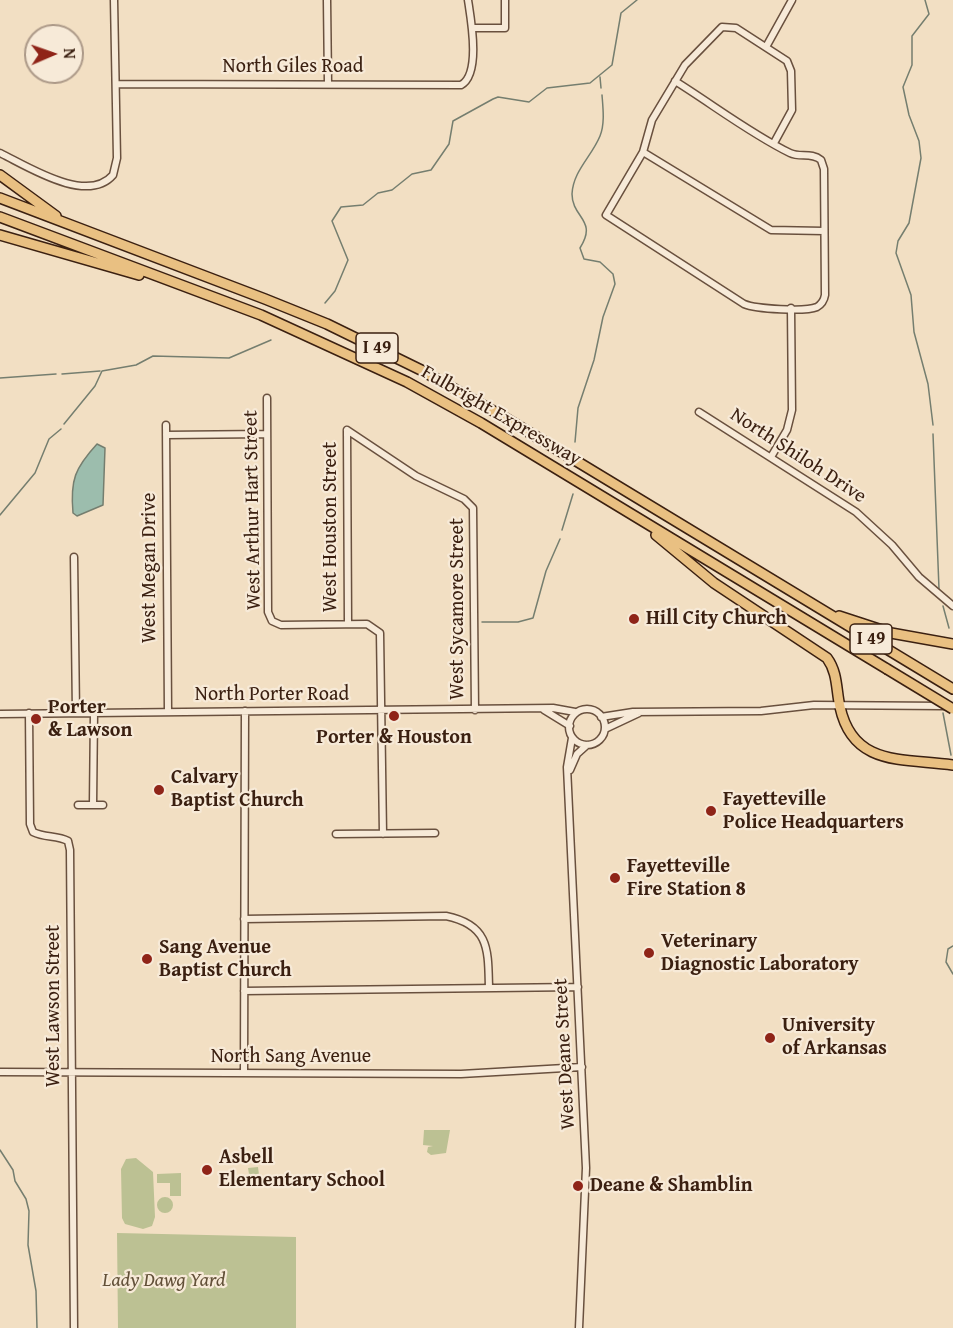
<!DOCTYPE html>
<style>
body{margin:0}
#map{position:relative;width:953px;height:1328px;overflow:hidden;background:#f2dfc3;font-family:"Gentium Book Plus",serif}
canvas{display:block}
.north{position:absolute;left:24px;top:24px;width:60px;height:60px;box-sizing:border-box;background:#f7ead8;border:2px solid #ac9988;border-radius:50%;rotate:88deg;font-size:16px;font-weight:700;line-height:24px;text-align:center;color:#3b2011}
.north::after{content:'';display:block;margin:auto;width:21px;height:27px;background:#8f2418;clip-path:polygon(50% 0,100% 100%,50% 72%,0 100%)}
</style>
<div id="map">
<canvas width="953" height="1328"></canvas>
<div class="north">N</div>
</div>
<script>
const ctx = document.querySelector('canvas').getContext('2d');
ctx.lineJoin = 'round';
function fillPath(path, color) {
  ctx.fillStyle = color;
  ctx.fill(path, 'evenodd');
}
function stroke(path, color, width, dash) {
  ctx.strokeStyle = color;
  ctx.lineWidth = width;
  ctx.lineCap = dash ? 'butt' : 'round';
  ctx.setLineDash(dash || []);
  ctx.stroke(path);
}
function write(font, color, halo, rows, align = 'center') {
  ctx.font = font + ' "Gentium Book Plus",serif';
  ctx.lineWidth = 4.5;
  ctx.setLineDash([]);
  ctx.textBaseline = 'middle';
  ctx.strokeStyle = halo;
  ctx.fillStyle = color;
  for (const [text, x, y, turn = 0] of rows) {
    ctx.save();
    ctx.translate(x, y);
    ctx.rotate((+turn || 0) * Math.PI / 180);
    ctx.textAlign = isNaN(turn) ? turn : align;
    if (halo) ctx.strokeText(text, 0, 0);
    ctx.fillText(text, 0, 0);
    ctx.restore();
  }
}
fillPath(new Path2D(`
 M424,1130H450L446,1153L431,1155L427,1152L428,1147L433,1146L423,1145Z
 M136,1158L153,1172L155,1217L152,1226L143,1229L125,1224L122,1218L121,1169L126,1159Z
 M258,1167L260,1183L235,1186L234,1181L241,1180L249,1174L248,1168Z
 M181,1173V1196H170V1183H157V1174Z
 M157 1205a8 8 0 1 1 16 0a8 8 0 1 1-16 0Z
 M117,1233L296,1237V1328H118Z`), '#bcc193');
const water = new Path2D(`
 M97,444L105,448L103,505L77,516L73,513C70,480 75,468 97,444Z`);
fillPath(water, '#9cbdad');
stroke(water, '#757e6f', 1.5);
stroke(new Path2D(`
 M925,0L929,14L912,36V65L903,87L909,115L919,141L921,158L909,223L898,241L896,253L911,295L914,332L928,384L933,425
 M600,77L601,88
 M325,303L335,291L348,260L332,221L341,207L363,205L378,193L392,190L412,174L431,170L449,144L453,121L493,99L498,97L529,102L547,88L590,83L612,65L621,13L637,0
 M62,374L100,371
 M0,378L56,374
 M64,424L95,386L102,371L136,365L153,356L229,358L271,340
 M933,434L939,589
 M575,442L578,408L594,360L603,317L615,284L613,274L600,262L584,259L580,248C598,220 572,218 572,194C573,171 592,156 600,136C605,124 603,108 602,95
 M0,515L35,473L49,439L61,429
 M562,530L573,494
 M943,606L949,628
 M482,622H518L533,618L546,571L560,539
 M943,713L951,755
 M953,946L948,949L946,962L953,974
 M0,1150L13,1170L15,1181L26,1199L29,1211L28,1245L36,1291L37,1328`), '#757e6f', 1.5);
const minor = new Path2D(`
 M327,0L328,83
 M472,28H505V0
 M766,47L792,0
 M675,81C712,104 751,134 790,153C800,158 811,152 821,160L824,169L825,295C824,301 822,304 817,307C805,312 756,309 744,304L606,215L643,152L652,120L685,65L722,27L736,28L787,61L791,71L792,110L774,143
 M116,84L461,85C481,74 471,20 468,0
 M643,152L771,230L824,231
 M0,153C27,166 87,205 113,175L117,158L114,0
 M267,398L268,612L272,621L281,625L367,624L380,633L383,834
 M699,412L856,512L892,545L919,577L953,606
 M166,425L168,712
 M347,430L416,476L464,499L473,508L475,710
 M347,430L348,624
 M166,435L267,434
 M771,457L787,430L792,410L791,308
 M74,557L76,713
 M569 727a18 18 0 1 1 36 0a18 18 0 1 1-36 0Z
 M544,710L570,726
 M29,713L30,824L33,832C45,838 57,835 68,841L70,850L74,1328
 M0,714L553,708L575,712
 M601,717L633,712L761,711L814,705L944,706
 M605,729L639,713
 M572,738L567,767L586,1168L579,1328
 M570,770L577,754L587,745
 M78,805H93L94,713
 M93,805H103
 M336,834L435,833
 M244,919L446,916C490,925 488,950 489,988
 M244,991L578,987
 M0,1072L461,1074L582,1067
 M244,1072L245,711`);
const highway = new Path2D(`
 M0,175L56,216
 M0,198L265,299L327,324L421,370L502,416L953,689
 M0,217L261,315L407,382L481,423L887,669
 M0,235L139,275
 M656,535L714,583L827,658C838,673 836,690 840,707C853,767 903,758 953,765
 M839,616L891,633L953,644`);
stroke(minor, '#69503e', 9);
stroke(highway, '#3b2011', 12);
stroke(minor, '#f7ead8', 6);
stroke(highway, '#e9c082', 9);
const highwayBridge = new Path2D(`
 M887,669L953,709`);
stroke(highwayBridge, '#3b2011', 12, []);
stroke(highwayBridge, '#e9c082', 9);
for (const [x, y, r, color] of [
 [634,619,6,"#8f2418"],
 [394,716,6,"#8f2418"],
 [36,719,6,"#8f2418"],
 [159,790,6,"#8f2418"],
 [711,811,6,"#8f2418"],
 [615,878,6,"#8f2418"],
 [649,953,6,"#8f2418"],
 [147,959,6,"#8f2418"],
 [770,1038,6,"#8f2418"],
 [207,1170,6,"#8f2418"],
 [578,1186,6,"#8f2418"]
]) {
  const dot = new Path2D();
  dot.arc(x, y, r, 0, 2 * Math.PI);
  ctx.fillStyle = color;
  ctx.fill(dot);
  stroke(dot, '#f7ead8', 2);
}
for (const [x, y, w] of [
 [377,348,42],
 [871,639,42]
]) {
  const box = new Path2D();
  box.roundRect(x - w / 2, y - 15, w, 30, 4.5);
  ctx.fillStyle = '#f7ead8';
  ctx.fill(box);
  stroke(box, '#3b2011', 1.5);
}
write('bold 18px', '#3b2011', null, [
 ["I 49",377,348],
 ["I 49",871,639]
]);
write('20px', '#3b2011', '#f7ead8', [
 ["North Giles Road",293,67],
 ["Fulbright Expressway",501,416,30],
 ["North Shiloh Drive",798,456,33],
 ["West Arthur Hart Street",253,510,-91],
 ["West Houston Street",331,527,-90],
 ["West Megan Drive",150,568,-90],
 ["West Sycamore Street",458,609,-90],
 ["North Porter Road",272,695],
 ["West Lawson Street",54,1006,-90],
 ["West Deane Street",565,1054,-93],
 ["North Sang Avenue",291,1057]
]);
write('bold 20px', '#3b2011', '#f7ead8', [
 ["Hill City Church",646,619],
 ["Porter",48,708],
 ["& Lawson",48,731],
 ["Porter & Houston",394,738,"center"],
 ["Calvary",171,778],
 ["Baptist Church",171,801],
 ["Fayetteville",723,800],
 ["Police Headquarters",723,823],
 ["Fayetteville",627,867],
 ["Fire Station 8",627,890],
 ["Veterinary",661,942],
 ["Diagnostic Laboratory",661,965],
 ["Sang Avenue",159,948],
 ["Baptist Church",159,971],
 ["University",782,1026],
 ["of Arkansas",782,1049],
 ["Asbell",219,1158],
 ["Elementary School",219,1181],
 ["Deane & Shamblin",590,1186]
], 'left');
write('italic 20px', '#625038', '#f7ead8', [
 ["Lady Dawg Yard",164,1281]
]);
</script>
